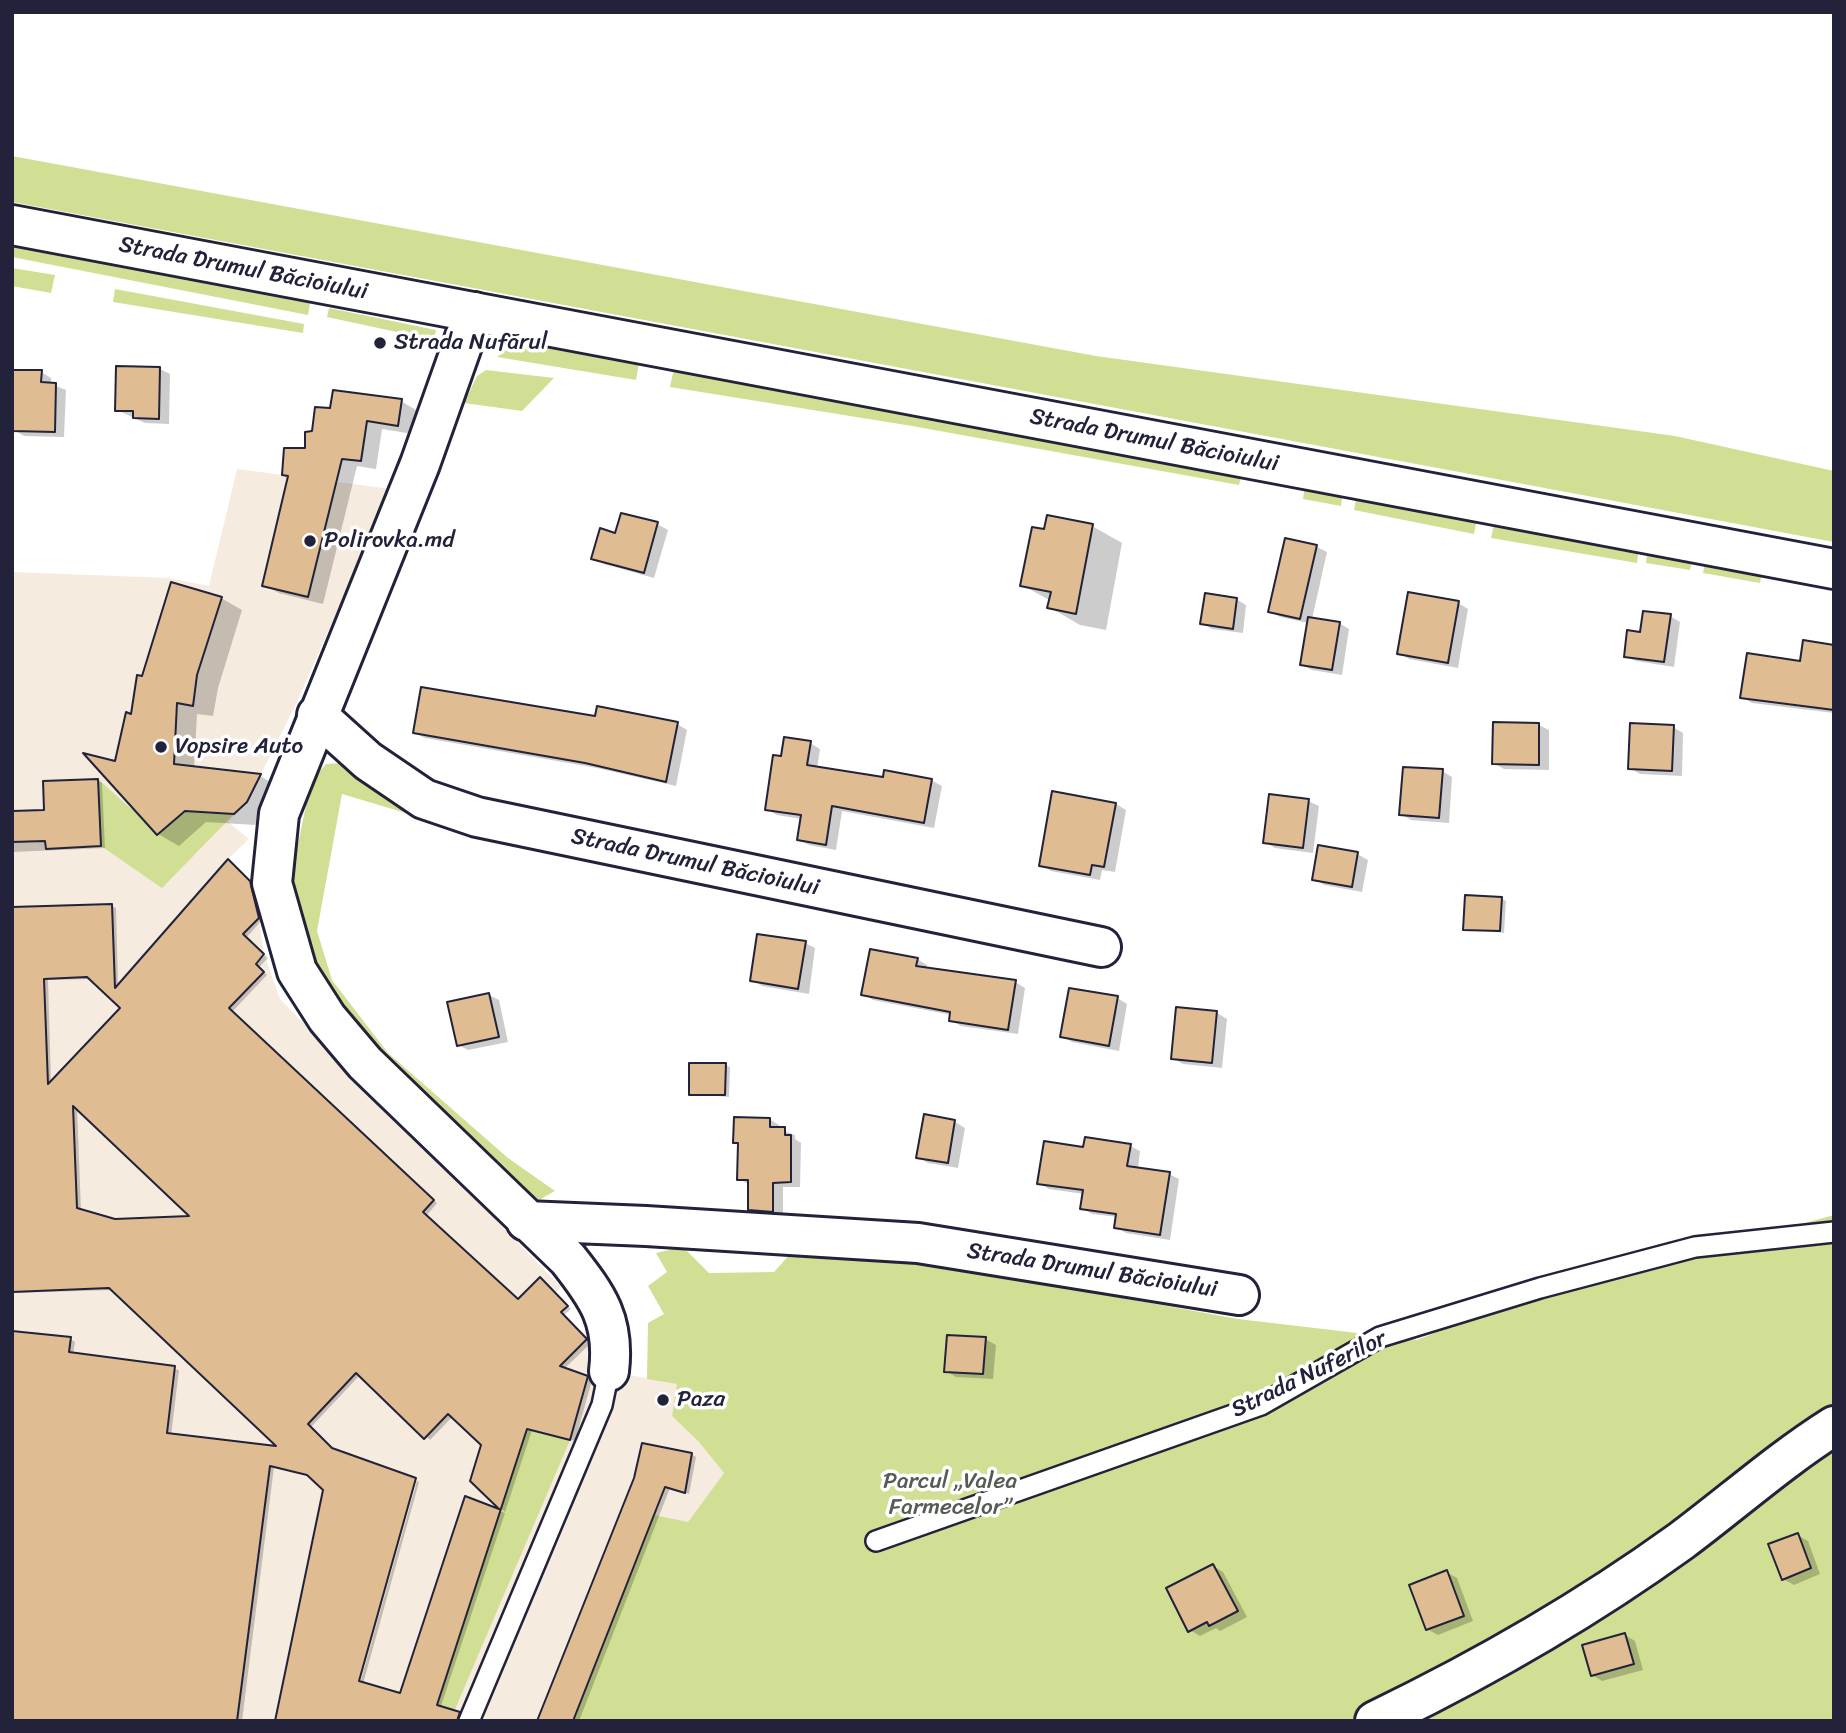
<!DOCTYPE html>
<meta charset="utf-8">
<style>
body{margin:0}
#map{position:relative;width:1846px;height:1733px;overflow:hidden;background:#fff;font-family:Sriracha,sans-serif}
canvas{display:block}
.frame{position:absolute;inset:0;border:14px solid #22223b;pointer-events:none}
</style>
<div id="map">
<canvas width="1846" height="1733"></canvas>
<div class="frame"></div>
</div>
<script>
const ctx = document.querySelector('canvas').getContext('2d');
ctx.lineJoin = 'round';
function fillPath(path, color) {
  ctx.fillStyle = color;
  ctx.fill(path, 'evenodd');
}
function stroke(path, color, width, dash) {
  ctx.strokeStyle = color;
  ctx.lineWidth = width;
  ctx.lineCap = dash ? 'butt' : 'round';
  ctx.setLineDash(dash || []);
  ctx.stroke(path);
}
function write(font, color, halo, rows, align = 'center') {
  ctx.font = font + ' Sriracha,sans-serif';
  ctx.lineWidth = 7;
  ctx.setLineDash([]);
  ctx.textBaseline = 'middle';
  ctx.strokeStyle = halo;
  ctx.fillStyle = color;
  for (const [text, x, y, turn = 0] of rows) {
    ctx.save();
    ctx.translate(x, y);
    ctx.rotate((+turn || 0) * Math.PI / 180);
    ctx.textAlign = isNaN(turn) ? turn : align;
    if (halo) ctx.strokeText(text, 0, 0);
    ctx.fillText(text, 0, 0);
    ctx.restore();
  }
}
fillPath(new Path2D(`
 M237,469L391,489L296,704L247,802L228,822L249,839L228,859L253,883L264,954L280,999L561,1287L555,1293L568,1306L561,1312L588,1339L587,1367L678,1384L672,1416L699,1442L724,1473L688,1522L654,1516L573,1721H12V572L169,578L209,586Z`), '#f5ebde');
fillPath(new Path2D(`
 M12,156L1096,356L1675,436L1834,471V542L12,202Z
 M12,245L310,303L308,315L12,257Z
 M12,268L55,275L51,293L12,286Z
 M115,289L304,324L303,333L113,302Z
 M329,308L436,330L434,340L327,317Z
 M523,337L640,357L636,380L497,357Z
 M674,368L1242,473L1239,485L912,426L670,387Z
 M486,370L554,378L522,411L464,403L477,376Z
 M1305,485L1343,491L1341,506L1303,499Z
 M1357,494L1477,519L1474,534L1354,510Z
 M1494,524L1639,547L1637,563L1491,538Z
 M1647,554L1692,561L1690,570L1646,563Z
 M1705,563L1762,572L1760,583L1703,573Z
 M343,763L456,828L342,794L317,931L332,980L388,1053L508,1158L555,1191L537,1201L489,1168L328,997L296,914L291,878L311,781L326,764Z
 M98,779L130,808L234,814L162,888L101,846Z
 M1834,1215V1721H573L654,1515L688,1522L724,1473L699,1442L672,1416L677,1384L647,1379L648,1323L664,1314L648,1286L667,1272L656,1253L683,1247L709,1273L774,1272L791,1253L905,1258L1238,1319L1417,1340L1500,1307Z
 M548,1364L542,1432L570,1440L450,1721H431Z`), '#d0df93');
fillPath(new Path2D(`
 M160,369L170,374L169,424L145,423L117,410Z
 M41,372L51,378V384L66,390L64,437L24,436L14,430Z
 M401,401L416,410L413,434L382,429L376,469L357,466L323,604L279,593L264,585L290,478L283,474L307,450L314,433L331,410Z
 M657,524L668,530L654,578L604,564L593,558L617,535Z
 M1092,526L1122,543L1106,630L1080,625L1049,607L1051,601L1022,585L1045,532Z
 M1317,547L1327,552L1312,619L1339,623L1349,629L1342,675L1312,670L1302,665L1308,623L1280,617L1270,611Z
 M221,598L242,610L218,688L213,716L197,714L194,768L260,776L281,788L268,813L255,825L206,822L179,846L158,834L116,763L143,678Z
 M1236,599L1246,605L1243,633L1212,629L1202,623Z
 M1458,603L1468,609L1458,668L1409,659L1399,653Z
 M1670,616L1680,622L1674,667L1636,661L1625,656L1642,634Z
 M1834,646V713L1752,703L1742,697Z
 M596,718L677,724L687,730L676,786L597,768L425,738L415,733Z
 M1539,725L1549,730V770L1504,769L1493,763Z
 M1673,727L1683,733L1682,776L1640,774L1630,768Z
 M810,743L820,749L817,769L884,779L931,780L942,786L934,828L842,811L836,850L809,845L798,840L802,819L777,815L767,809L783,758Z
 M1442,771L1452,777L1449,823L1411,820L1401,814Z
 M97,780L102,783L105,848L12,852V813L46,812Z
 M1308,801L1319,806L1313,853L1275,848L1265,842Z
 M1116,804L1126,810L1115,872L1102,870L1100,880L1051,871L1041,865Z
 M1357,854L1368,860L1362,892L1324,885L1314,879Z
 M233,864L254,885L262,920L246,938L268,958L259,967L267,975L232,1012L437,1203L427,1215L519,1300L544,1282L571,1309L564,1315L591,1343L564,1369L592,1380L575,1441L532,1430L505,1512L472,1481L484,1445L453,1416L430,1440L360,1375L311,1427L335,1451L355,1689L358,1690L417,1481L419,1482L363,1684L401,1696L466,1499L505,1513L436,1721H276L325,1490L310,1476L274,1467L242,1721H12L70,1339L75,1342L73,1355L179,1370L171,1436L281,1449L113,1290L12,1293V909L111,906L116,908L118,986ZM92,979L122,1008L51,1083L48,980ZM77,1107L194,1218L115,1220L81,1211Z
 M1501,898L1506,901L1504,933L1465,929Z
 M805,943L815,948L809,994L762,986L752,980Z
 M917,959L927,965V969L1015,982L1025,988L1018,1034L961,1026L951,1020L952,1015L873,1000L863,994Z
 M489,995L499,1000L508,1042L468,1050L458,1045Z
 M1117,998L1127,1004L1119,1051L1072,1042L1062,1036Z
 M1178,1009L1217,1013L1227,1019L1222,1068L1183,1064L1172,1058Z
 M725,1065L730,1067L729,1097L691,1094Z
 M925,1116L955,1122L965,1128L958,1168L928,1163L918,1157Z
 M769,1119L779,1125V1129L795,1135V1139L801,1143L800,1187H783V1217L760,1215L749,1209L750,1185L739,1179L740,1145L734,1142Z
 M1130,1146L1140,1151L1138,1169L1169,1174L1179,1179L1170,1240L1126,1233L1116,1227L1118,1217L1092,1214L1082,1208L1084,1194L1049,1189L1039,1183L1084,1149Z
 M985,1339L996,1345L993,1379L956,1377L946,1371Z
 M691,1454L696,1457L689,1494L670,1488L579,1721H541L636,1479Z
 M1797,1535L1808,1541L1820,1574L1794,1585L1783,1579Z
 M1213,1566L1223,1572L1247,1617L1220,1631L1216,1628L1200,1636L1190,1630Z
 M1446,1572L1457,1578L1473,1621L1438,1635L1427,1629Z
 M1625,1635L1635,1641L1643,1670L1602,1681L1592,1675Z`), '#0003');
const building = new Path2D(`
 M116,366L160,367L159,419L133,418V411H115Z
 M13,370H42L41,382L56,383L55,432L12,431Z
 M333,390L402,399L398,426L367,421L361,461L342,459L308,597L262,586L288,476L282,475L284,448H305V432L312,431L315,407L330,408Z
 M621,513L658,522L644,573L591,559L600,528L615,533Z
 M1047,515L1093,524L1076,614L1047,608L1051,592L1020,586L1032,527L1044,529Z
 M1285,538L1317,545L1300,619L1268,612Z
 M171,582L222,597L197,675L193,706L177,703L174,764L261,774L247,802L234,814L185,811L157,835L83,753L115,761L126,712L131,714L137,675L142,676Z
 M1408,592L1459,601L1448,663L1397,654Z
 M1205,593L1237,598L1233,629L1200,624Z
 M1643,611L1671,614L1664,662L1624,657L1627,630L1640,632Z
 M1308,617L1340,622L1332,670L1300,665Z
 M1803,640L1834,645V710L1740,698L1747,653L1800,661Z
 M421,687L595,716L597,706L678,722L666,782L585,763L413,733Z
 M1493,722L1539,723V765L1492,764Z
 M1630,723L1674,725L1672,771L1628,769Z
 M784,737L811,741L807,765L883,777L884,770L932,779L924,823L832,806L826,845L797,840L801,815L765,810L773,755L781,756Z
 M1403,767L1443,769L1439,818L1399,815Z
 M98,779L101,846L46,849L45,841L12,842V811L44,810L43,781Z
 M1052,791L1116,803L1104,867L1092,865L1090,875L1039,866Z
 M1269,794L1309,799L1303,848L1263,843Z
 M1318,845L1358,852L1352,887L1312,880Z
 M228,859L250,881L259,918L243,934L264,954L256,964L264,972L229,1008L434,1200L423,1212L518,1299L540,1277L568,1306L561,1312L587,1339L560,1366L588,1376L570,1440L527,1429L437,1705L460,1712L457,1721H275L323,1490L307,1475L270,1466L237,1721H12V1331L71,1337L69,1352L175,1366L167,1433L276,1446L109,1288L12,1292V907L112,904L115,988ZM87,977L120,1008L48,1084L44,979ZM73,1106L189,1216L115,1219L77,1208ZM356,1373L424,1439L448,1414L481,1445L470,1481L499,1509L465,1496L400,1693L359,1681L416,1478L332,1448L308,1424Z
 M1465,895L1502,897L1500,931L1463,930Z
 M757,934L806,941L798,989L750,981Z
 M870,949L918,958L916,966L1016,980L1008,1030L949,1021L950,1012L861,995Z
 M1069,988L1118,996L1109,1046L1060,1037Z
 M489,993L499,1037L457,1046L447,1002Z
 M1176,1007L1217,1011L1212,1063L1171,1059Z
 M689,1063H726L725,1095H689Z
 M924,1114L955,1120L948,1163L916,1158Z
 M734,1117L770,1118V1127H785V1135H791V1182L773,1183V1212L748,1210V1180H737L738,1143H733Z
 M1085,1137L1131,1144L1127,1166L1170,1172L1160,1235L1114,1228L1116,1214L1080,1209L1083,1190L1037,1184L1044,1141L1083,1147Z
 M947,1335L986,1337L983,1374L944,1372Z
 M642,1443L692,1453L685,1493L665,1487L573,1721H537L634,1478Z
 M1798,1533L1811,1568L1782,1580L1768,1544Z
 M1213,1564L1238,1611L1209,1626L1207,1622L1188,1632L1166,1588Z
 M1447,1570L1464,1616L1426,1630L1409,1585Z
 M1625,1633L1634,1664L1591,1676L1582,1645Z`);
fillPath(building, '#dfbc91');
stroke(building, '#22223b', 2);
const service = new Path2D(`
 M876,1541L1261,1405L1380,1337L1540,1288L1695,1247L1834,1232
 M469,1721L602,1405L609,1371`);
const minor = new Path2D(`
 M474,312L420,464L279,814L272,883L297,971L327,1018L365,1063L568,1259C598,1297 615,1321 609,1371
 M317,715L368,761L424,799L477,817L1101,947
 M526,1221L646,1226L918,1243L1239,1295
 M1375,1721C1483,1669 1584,1611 1681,1541C1732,1503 1780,1460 1834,1426`);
const trunk = new Path2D(`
 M12,225L1834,569`);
stroke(service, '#22223b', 24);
stroke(minor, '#22223b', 44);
stroke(trunk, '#22223b', 44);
stroke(service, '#fff', 19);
stroke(minor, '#fff', 38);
stroke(trunk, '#fff', 38);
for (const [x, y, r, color] of [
 [380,343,7,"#22223b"],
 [310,541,7,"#22223b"],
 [161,747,7,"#22223b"],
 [663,1400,7,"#22223b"]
]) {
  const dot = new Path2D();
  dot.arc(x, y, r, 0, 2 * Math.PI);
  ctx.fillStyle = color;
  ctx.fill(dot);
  stroke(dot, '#fff', 2.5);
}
write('23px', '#22223b', '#fff', [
 ["Strada Drumul Băcioiului",243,269,11],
 ["Strada Drumul Băcioiului",1154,441,11],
 ["Strada Drumul Băcioiului",695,863,12],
 ["Strada Drumul Băcioiului",1092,1271,9],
 ["Strada Nuferilor",1309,1375,-26]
]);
write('23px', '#22223b', '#fff', [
 ["Strada Nufărul",394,343],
 ["Polirovka.md",324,541],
 ["Vopsire Auto",175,747],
 ["Paza",677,1400]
], 'left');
write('23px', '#565b55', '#fff', [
 ["Parcul „Valea",950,1482],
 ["Farmecelor”",950,1508]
]);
</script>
